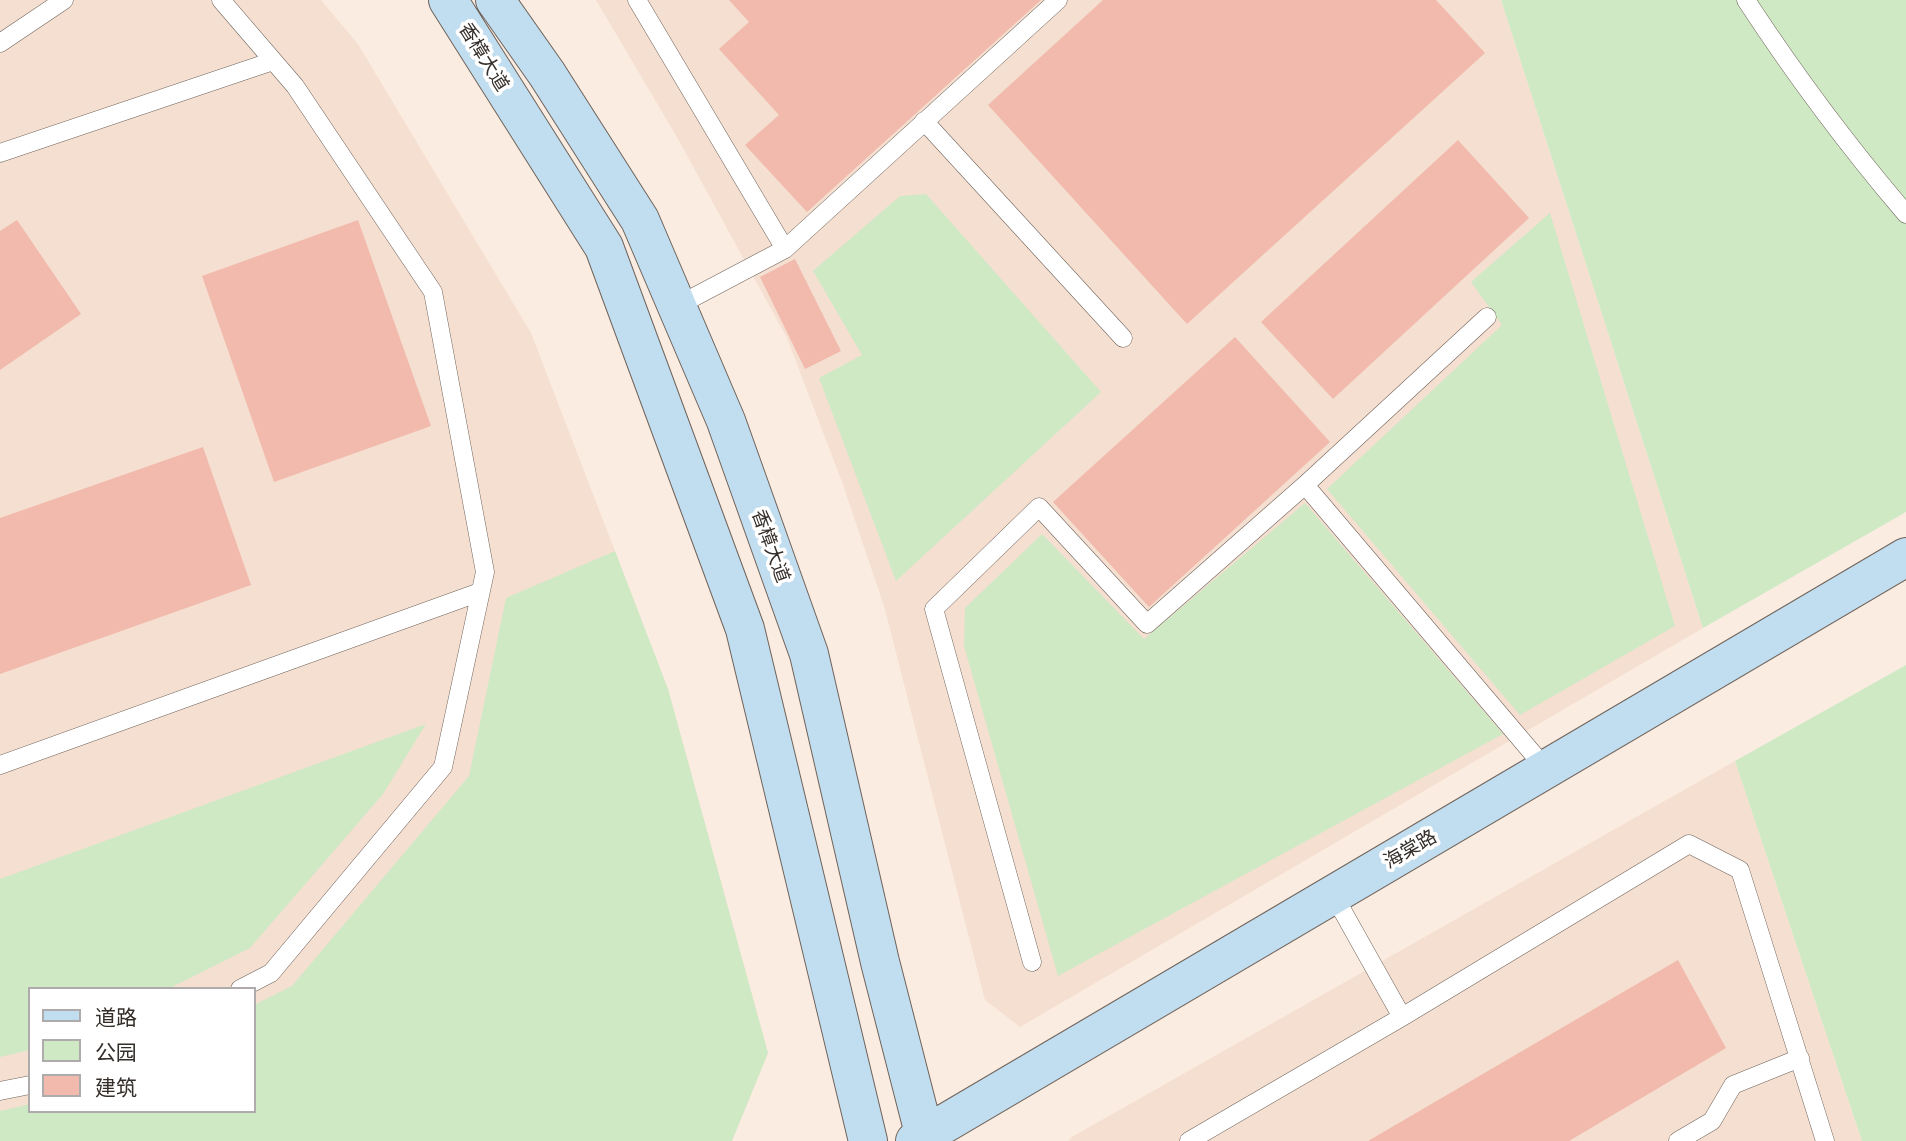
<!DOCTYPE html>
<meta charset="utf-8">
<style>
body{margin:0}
#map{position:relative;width:1906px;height:1141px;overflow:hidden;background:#fbece1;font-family:Ubuntu,"Noto Sans SC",sans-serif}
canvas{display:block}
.legend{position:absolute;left:28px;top:987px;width:228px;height:126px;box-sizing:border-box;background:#fff;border:2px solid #aeabaa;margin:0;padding:9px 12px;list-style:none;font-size:21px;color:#342e2a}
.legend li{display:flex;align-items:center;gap:14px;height:35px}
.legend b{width:35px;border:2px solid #aeabaa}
</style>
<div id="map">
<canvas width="1906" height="1141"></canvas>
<ul class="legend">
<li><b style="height:9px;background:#c1ddf0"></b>道路</li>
<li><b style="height:19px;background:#cfe9c5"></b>公园</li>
<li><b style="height:19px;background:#f1baac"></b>建筑</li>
</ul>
</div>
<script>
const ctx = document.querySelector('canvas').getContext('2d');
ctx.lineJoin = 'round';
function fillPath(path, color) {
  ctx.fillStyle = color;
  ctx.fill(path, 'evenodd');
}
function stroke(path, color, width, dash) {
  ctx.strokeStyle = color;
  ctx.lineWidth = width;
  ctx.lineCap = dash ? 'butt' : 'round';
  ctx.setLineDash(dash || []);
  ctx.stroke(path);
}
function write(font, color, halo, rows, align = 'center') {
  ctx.font = font + ' Ubuntu,"Noto Sans SC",sans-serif';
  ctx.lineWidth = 7;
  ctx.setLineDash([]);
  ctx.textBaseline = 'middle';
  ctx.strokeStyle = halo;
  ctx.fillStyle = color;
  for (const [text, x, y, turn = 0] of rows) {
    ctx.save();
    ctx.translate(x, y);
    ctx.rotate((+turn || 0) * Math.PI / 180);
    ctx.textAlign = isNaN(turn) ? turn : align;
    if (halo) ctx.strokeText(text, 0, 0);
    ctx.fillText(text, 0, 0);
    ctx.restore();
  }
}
fillPath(new Path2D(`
 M0,0H321L358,44L531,333L668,689L768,1053L732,1141H0ZM30,989H254V1111H30Z
 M596,0H1501L1703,628L1020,1027L985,1000L884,606L842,482L787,338L678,139Z
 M1735,761L1862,1141H1069L1070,1138Z`), '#f5dfd1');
fillPath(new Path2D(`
 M1501,0H1906V512L1703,628Z
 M926,194L1101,392L896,581L819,378L862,355L813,271L900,196Z
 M1550,213L1675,626L1520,715L1327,489L1502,325L1471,282Z
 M1305,503L1503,734L1058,976L964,646L965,608L1042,534L1144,639Z
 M615,551L668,689L768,1053L732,1141H0V1111L30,1104V1111H254V1005L292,986L469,776L506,598Z
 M1906,665V1141H1862L1735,761Z
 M426,724L383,794L250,948L168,989H30V1050L0,1057V879Z`), '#cfe9c5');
fillPath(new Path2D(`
 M729,0H1041L807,212L745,145L779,115L719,49L749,22Z
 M1103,0H1436L1485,53L1187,324L988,105Z
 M1458,140L1529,218L1333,399L1261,322Z
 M17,220L81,314L0,370V231Z
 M358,220L431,426L274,482L202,276Z
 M795,259L841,351L805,369L760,277Z
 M1235,337L1330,442L1149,607L1053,502Z
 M203,447L251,585L0,674V518Z
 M1678,960L1726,1048L1569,1141H1368Z`), '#f1baac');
const lane = new Path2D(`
 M221,0L295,86L433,292L485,572L443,767L271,973L240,989
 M637,0L785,249
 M1746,0C1795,75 1848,146 1906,214
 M0,43L64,0
 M924,121L1123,338
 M0,153L273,61
 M677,306L785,249L1058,0
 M1305,485L1487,317
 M0,765L480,592
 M1333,894L1402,1017
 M1032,962L934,609L1039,507L1147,624L1305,485L1546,769
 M0,1091L30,1085
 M1189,1141L1402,1017L1689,844L1740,870L1825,1141
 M1678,1141L1712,1121L1733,1085L1800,1058`);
const secondary = new Path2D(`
 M448,0L604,247L745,629L868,1141
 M495,0L547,74L640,220L726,421L809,654L880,962L926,1141
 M915,1141L1906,557`);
stroke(lane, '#6f635a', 19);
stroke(secondary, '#6f635a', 40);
stroke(lane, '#fff', 18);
stroke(secondary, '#c1ddf0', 38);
write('19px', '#342e2a', '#fff', [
 ["香樟大道",484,57,58],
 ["香樟大道",771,546,70],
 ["海棠路",1410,849,-30]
]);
</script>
